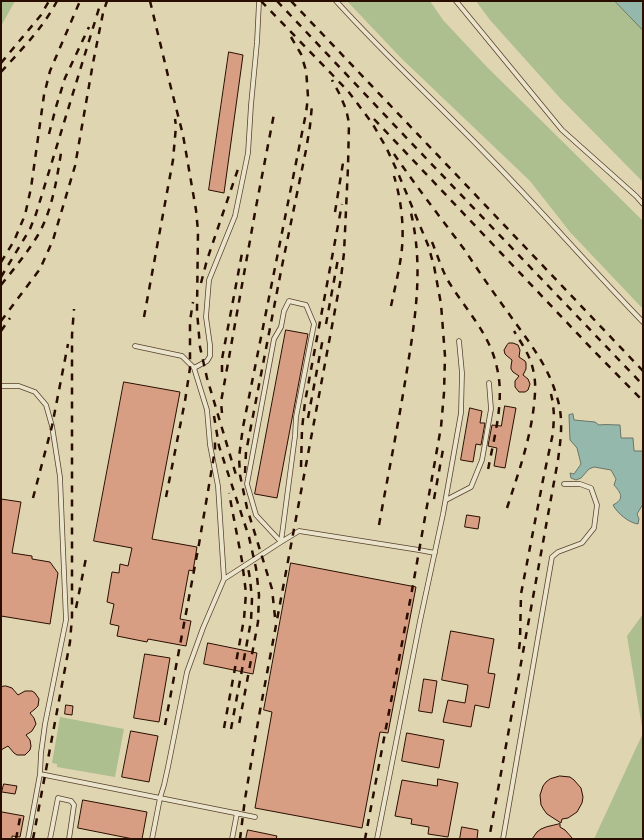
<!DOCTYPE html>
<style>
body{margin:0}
#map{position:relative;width:644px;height:840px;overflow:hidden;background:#e0d5b1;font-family:"IM FELL Great Primer",serif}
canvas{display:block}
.frame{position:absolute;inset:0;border:2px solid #290e00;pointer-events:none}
</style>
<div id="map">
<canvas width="644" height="840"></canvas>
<div class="frame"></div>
</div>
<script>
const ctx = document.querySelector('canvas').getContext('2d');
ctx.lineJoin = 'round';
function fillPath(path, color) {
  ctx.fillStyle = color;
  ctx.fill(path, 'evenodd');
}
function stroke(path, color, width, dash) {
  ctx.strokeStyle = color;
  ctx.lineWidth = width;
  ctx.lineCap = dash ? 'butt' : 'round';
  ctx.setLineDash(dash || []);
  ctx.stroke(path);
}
fillPath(new Path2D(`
 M1,1H15L1,26Z
 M347,1H430L443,20L486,66L643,221V309L570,232L530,181L401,58Z
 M476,1H615L643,30V182L560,98L490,20Z
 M643,614V839H594L643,733L627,636Z
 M60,717L124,729L115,777L57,767V764L52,763Z`), '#adbe8f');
const water = new Path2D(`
 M615,1H643V30Z
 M573,414L574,420L595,422L599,425C605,424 613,425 620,425L621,438H633L634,451H643V504L637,514L639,519L638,524C629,523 617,513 613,505C625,499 621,493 614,485L616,479L611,470L594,467L589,469L581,478L576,480L571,478L570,473L574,474L581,464L577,448L570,440L569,415Z`);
fillPath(water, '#94b9ac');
stroke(water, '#697567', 1);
const building = new Path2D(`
 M229,52L243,55L224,193L209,190Z
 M286,330L308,334L277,498L255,494Z
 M509,343H513L518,345L520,350L519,357L525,361L526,363V369L523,375L528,379L530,384L528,390L525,392H519L515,387V381L519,376L513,372L511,369V366L512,360L507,356L505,354L504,350L507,345Z
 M124,382L180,392L152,539L197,547L193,571L189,570L180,619L191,621L186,646L148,639L147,642L117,636L119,626L110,624L114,604L107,602L112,572L119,573L120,564L128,566L132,548L94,541Z
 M505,406L516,408L505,468L494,466L497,448L488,446L492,425L501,426Z
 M470,408L482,411L480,423H485L481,445L476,444L473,462L461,460Z
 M1,499L21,502L12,553L32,556V559L50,562L58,573L50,624L1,616Z
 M467,515L480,517L478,529L465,527Z
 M291,563L416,587L388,733L380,732L362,828L255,808L272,712L264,710Z
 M451,631L494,639L488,673L495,674L489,708L475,705L471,727L443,722L448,700L465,703L468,685L442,680Z
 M208,643L257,653L253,674L204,664Z
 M145,654L170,658L159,722L134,718Z
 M424,679L437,681L432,713L419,711Z
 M6,686L12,688L18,695L25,691H32L35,693L39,699L38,706L35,709L30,713L34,718L36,724L32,731L26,735L30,740L31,746L30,750L25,755H17L14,753L8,746L1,750V687Z
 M66,705L73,706L72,715L65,714Z
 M131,731L158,736L149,782L122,777Z
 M407,733L444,740L439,768L402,761Z
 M560,776L570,777L574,780L581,788L583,797L582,803L577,812L568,818L562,819L561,823L547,814L544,810L541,805L540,795L543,786L546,782L550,779Z
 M438,779L458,783L448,837L428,834L429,827L411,824L412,819L395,816L402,780L437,786Z
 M4,784L17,786L15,794L2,792Z
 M83,800L147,812L142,839H133L78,828Z
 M2,812L24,816L20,837L12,836V839H1V818Z
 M560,824V827L565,830L573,839H532L537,832L541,829L546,827Z
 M462,827L478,830L477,839H460Z
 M248,830L277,836L276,839H246Z`);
fillPath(building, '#d79e83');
stroke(building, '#290e00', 1);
const service = new Path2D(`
 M336,1C384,54 436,102 485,153C539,208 589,266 643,322
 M456,1L562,130L636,196L643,204
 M289,301L306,305L314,324L296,417L295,436L281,542L256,515L247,484L274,339L281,327L284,311Z
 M135,346L182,356L194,368L207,410L210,445L218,486L224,579
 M194,368L207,361L210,356V345L206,317L209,280L235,216L248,153L251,105L257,42L259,2
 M1,386H19L35,392L46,405L52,426L60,477L66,620L45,724L41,753L40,774
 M446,500L471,487L482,460L491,409L489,383
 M28,839L40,774L255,817
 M50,839L58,798L71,801L74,805L69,839
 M152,839L160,798L164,785L168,767L187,672L203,628L224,579L281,542L299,531L419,550L435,553
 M232,839L237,813
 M377,839L420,621L443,514L461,413L462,373L459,341
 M503,839L552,557L558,552L582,543L594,528L597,505L591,488L580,484H564`);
stroke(service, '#57402c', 5.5);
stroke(service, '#ebe4cc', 4);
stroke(new Path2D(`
 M150,1L170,84L183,135L196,210L198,231L197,311L200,347L207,378L236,475
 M261,1L348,91L372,123L386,147L398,173L428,245L434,266L441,304L445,356L444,393L441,427L413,585L365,839
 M277,1L399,130L643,385
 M291,1L643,371
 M291,37L301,54L307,74
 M1,63L41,15L49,1
 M1,72C21,50 43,28 57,1
 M374,119L593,350L643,401
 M49,134L56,107L65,78L89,27
 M394,154C416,186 440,217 464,249C478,270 492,291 507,311C525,337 547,363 556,394C564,417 561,437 558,460L489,839
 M335,212L343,163
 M432,242C437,254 441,267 447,279C464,308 490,333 497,368C505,401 494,437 488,470
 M1,262L14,241L25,215L31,188L44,95L50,71L80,1
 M1,277L30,229L36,214L100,5
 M201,283L207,260L238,169
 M1,285C14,269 27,253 38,235C53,209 57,177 62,147
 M391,306C395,287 400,268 402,248C404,224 401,199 394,176
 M144,317L173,160L176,126L175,119
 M1,321L40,269L53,240L75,166L93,63L103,13L107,1
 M326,324L338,259
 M1,331L10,318
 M222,372V359L243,248
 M222,413L221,402L256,207L274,114
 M214,416L219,446L249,537L256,568L259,595L258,622L238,730
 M308,418L323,338
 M301,467L302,429L305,402L342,204
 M245,473L246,452L282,266L306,150L310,126L312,105
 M166,497L185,401L190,368V321L193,302
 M33,498L52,426L68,344
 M434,499L444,444
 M507,508C518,474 530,441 534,405C535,395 536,384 534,375C532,358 522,344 514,331
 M379,525C388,475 398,426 406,376C415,321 424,268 411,213
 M76,608L86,558
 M275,617L272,589L247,508L240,475L239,457L243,427L306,113L308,97L306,68
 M519,649L520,641L521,594L543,480L553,433L554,416L553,403L551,394
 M165,725L199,544L215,450V441
 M224,728L244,619L246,593L242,561L229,493
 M231,729L251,621L252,599L250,579L248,567
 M16,839L20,818
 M33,839L70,642L72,617V335L74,309
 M240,839L245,799L259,716L341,278L344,253L348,167L349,123L346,109L339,93L332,80`), '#290e00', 2.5, [7, 7]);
</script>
